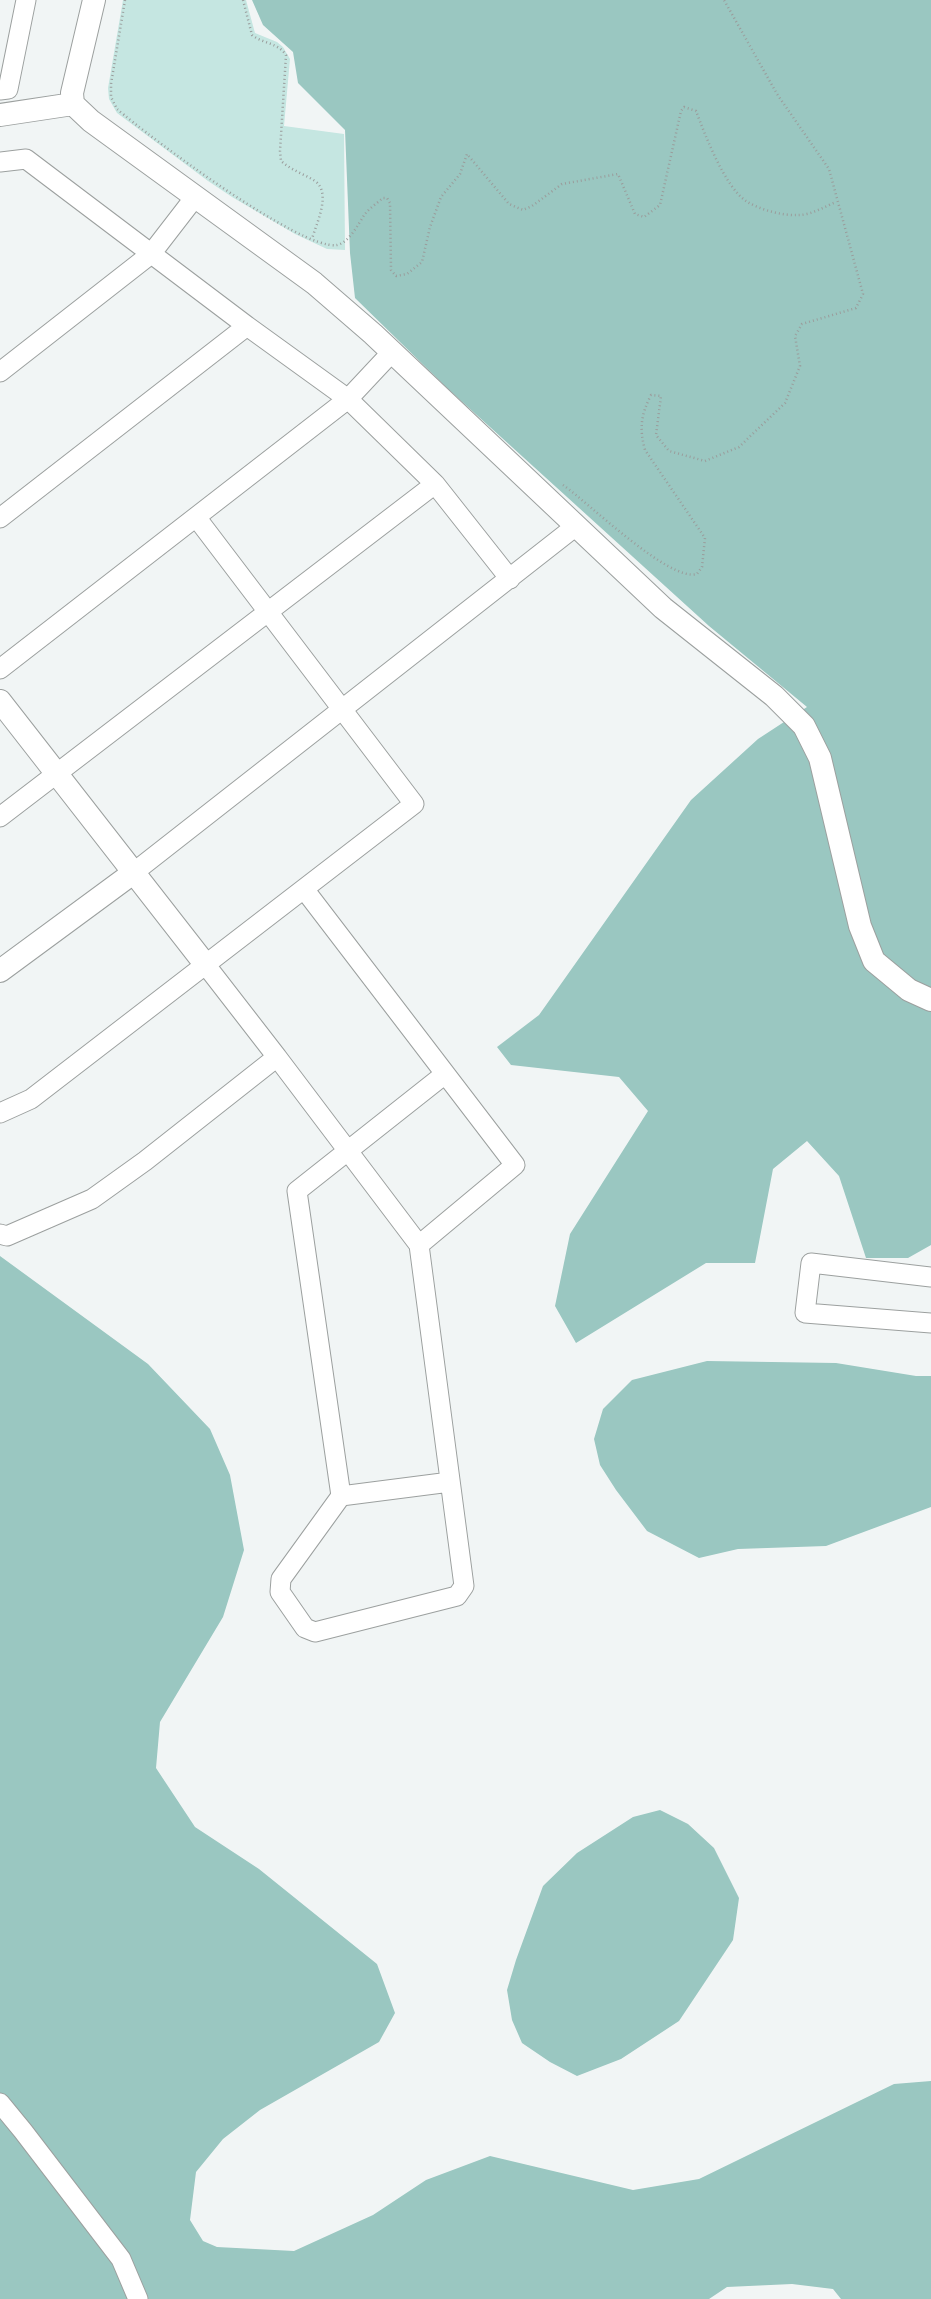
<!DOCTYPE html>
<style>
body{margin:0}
canvas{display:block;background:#f1f5f5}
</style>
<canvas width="931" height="2299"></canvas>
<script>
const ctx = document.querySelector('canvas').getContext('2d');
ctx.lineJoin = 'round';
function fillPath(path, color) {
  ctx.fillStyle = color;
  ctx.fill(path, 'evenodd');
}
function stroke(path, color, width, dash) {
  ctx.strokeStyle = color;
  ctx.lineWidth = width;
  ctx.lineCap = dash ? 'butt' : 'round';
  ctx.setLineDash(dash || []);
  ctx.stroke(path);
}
fillPath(new Path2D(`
 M123,0H246L255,33L277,42L283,47L290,59L284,126L344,134L345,250L327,249L295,234L232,197L208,181L117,113L109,99L108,88Z`), '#c5e6e1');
fillPath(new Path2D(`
 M252,0H931V1245L908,1258H866L839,1176L807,1141L773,1169L755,1263H706L576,1343L555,1306L570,1234L648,1111L619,1077L511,1065L497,1047L539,1015L691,800L758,739L807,707L709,626L447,388L355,298L350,253L345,130L298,83L293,52L263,25Z
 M0,1256L148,1364L210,1429L230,1475L244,1550L223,1617L160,1722L156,1768L195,1827L259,1869L377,1964L395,2013L379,2042L260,2110L223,2139L196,2172L190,2220L203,2241L217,2247L294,2251L373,2215L426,2180L490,2156L633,2190L699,2179L894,2084L931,2081V2299H841L833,2289L792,2284L727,2287L709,2299H0Z
 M707,1361L836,1363L916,1376H931V1507L826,1546L738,1549L699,1558L647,1531L616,1490L600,1465L594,1439L603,1409L632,1380Z
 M660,1810L688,1824L714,1848L739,1898L733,1940L679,2021L621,2059L577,2076L550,2062L522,2043L512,2020L507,1990L516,1960L543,1886L577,1853L633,1817Z`), '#9ac7c1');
const minor = new Path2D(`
 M0,90L8,89L26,0
 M0,162L26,159L247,326
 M0,372L151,254L195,197
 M435,484L510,579
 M0,518L247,326L348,399L435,484L0,817
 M0,669L348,399L392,352
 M133,873L576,526
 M277,1057L419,1245L515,1165L304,889
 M0,1113L31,1099L414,804L196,517
 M0,1234L7,1236L92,1199L145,1161L277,1057L205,964
 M419,1245L464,1586L457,1596L315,1632L305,1628L280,1592L281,1579L341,1496L297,1191L445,1074
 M931,1277L811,1263L805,1313L931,1323
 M341,1496L450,1482
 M0,2103L23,2131L121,2259L138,2299`);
const tertiary = new Path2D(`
 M73,104L91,121L314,283L373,334L663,608L774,696L804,726L820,758L860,926L874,961L909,990L931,1000
 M0,115L73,104L72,93L94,0
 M0,701L205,964
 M0,971L133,873`);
stroke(minor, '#9ca09f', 21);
stroke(tertiary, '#9ca09f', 24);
stroke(new Path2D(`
 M125,0L111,84V97L117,109C148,136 301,251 337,245C350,242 358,224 365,214C370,208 377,203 383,198H387L390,203L391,270L396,276L407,274L422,262L430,227L441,197L460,174L467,154L509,204L523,210L532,206L562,184L618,174L635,214L644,217L660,205L681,111L684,107L696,111C705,135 725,187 746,201C760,210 783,216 799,215C811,215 826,206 836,202
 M243,0L252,35C263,44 277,42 286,55L280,151L281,161C291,170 304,174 315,181C332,193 316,224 312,239
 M563,485C589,503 669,582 697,574L702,567L705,538L645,450C639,428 641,415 651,395L661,396L656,435L669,451L705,461L739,447L785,403L800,366L795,336L802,324L856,308L863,294L829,169L777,94L724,0`), '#9a9d9c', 2.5, [1, 3]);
stroke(minor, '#fff', 19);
stroke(tertiary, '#fff', 22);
</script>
